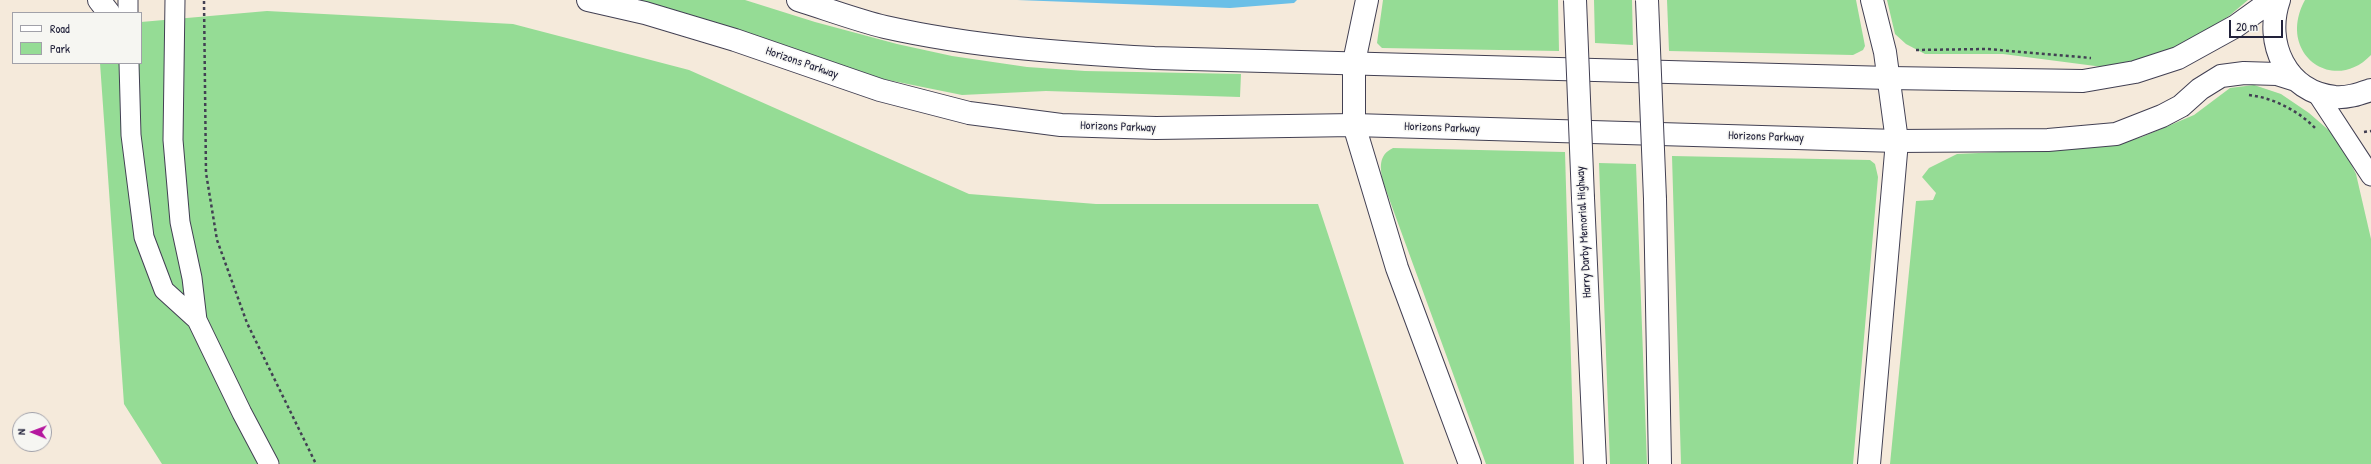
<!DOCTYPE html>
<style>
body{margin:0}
#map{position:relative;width:2371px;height:464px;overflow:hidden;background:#f5eadb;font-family:"Patrick Hand",sans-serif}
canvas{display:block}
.legend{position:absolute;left:12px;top:12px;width:130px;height:52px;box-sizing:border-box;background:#f6f6f2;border:1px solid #a1a1a9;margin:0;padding:5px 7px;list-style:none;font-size:12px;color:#22223b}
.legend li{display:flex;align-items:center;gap:8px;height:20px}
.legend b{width:20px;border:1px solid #a1a1a9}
.north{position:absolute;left:12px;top:412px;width:40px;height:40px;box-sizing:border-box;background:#f6f6f2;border:1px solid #a1a1a9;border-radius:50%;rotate:271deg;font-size:11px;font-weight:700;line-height:16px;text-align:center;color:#22223b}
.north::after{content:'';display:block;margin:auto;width:14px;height:18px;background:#b5179e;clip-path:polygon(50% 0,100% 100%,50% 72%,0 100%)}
.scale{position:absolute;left:2229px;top:20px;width:54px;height:18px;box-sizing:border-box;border:2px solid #22223b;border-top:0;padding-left:5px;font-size:12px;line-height:14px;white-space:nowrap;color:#22223b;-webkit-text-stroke:3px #f6f6f2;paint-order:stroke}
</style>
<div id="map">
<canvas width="2371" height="464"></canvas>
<ul class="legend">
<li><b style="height:5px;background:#fff"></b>Road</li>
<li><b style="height:11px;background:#95dc95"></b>Park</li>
</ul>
<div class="north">N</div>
<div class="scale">20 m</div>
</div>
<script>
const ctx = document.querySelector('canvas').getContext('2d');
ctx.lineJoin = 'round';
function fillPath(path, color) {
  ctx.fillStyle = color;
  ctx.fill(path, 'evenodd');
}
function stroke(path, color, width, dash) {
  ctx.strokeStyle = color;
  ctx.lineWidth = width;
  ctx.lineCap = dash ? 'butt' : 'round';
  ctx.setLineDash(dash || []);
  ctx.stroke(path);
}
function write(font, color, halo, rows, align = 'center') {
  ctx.font = font + ' "Patrick Hand",sans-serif';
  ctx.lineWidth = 3;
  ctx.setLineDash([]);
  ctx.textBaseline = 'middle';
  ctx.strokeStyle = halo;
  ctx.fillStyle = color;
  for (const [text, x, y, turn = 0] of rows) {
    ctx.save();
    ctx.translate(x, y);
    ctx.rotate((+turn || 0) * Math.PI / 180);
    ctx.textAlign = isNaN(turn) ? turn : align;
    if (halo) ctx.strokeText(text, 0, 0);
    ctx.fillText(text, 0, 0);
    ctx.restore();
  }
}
fillPath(new Path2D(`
 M628,0H745L815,22L897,44L952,56L1027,67L1085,71L1241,74L1240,97L1046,91L962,95L883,79L686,16Z
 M1383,0H1558L1559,51L1382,48L1377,43Z
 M1594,0H1632L1633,45L1595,43Z
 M1667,0H1856L1865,46L1863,50L1853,55L1669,51Z
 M1887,0H2248L2229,16L2192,40L2143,62L2103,67L2003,54H1925L1906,44L1895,34Z
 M2305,0H2371V55C2333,95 2276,53 2305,0Z
 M267,11L513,24L689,70L969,194L1096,204H1318L1404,464H162L124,404L100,63H141V22Z
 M2254,85L2281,94L2309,113L2332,133L2343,148L2356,174L2371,239V464H1890L1916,201L1933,200L1936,193L1922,177L1929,168L1957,154L2087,148L2117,144L2142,137L2194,115L2230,88Z
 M1393,148L1565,152L1574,464H1486L1383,182C1380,168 1378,155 1393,148Z
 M1672,156L1870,160L1875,164L1878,177L1853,464H1681Z
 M1599,163L1636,164L1647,464H1610Z`), '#95dc95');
fillPath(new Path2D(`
 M1017,0H1297L1294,3L1230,8Z`), '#6abfe7');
const street = new Path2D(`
 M128,0V13
 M175,0L173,140L180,222L192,278L197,320L242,413L269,464
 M129,63L131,135L144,237L164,290L197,320
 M2316,92L2371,176`);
const secondary = new Path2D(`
 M99,0L109,13
 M588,0L645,13L735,40L880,90L969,113L1061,125L1156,128L1354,125L1897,141L2048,140L2116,134L2162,116L2181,106L2200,89L2221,76L2244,73L2277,74L2296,80
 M798,0C827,9 856,20 885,27C974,47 1064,53 1154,58L1889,78L2083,81L2135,72L2178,58L2236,26L2272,0
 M2279,0C2264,43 2286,92 2335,97C2348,98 2359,94 2371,90`);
const highway = new Path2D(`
 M1367,0L1354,62V125L1397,268L1470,464
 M1583,198L1595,464
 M1655,199L1660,464
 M1869,464L1897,141L1885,52L1872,0`);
stroke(street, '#424053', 21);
stroke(secondary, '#424053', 24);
stroke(highway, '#424053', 24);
stroke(new Path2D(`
 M204,1L206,173L217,240L247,323L316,464
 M1916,50L1987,49L2091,58
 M2249,95C2274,98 2299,111 2316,129
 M2364,132L2371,131`), '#424053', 2.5, [3, 3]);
stroke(street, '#fff', 19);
stroke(secondary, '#fff', 22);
stroke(highway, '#fff', 22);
const highwayBridge = new Path2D(`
 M1575,0L1583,198
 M1647,0L1655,199`);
stroke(highwayBridge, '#424053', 24, []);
stroke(highwayBridge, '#fff', 22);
write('12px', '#22223b', '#f6f6f2', [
 ["Horizons Parkway",802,63,19],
 ["Horizons Parkway",1118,127,2],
 ["Horizons Parkway",1442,128,2],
 ["Horizons Parkway",1766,137,2],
 ["Harry Darby Memorial Highway",1584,232,-93]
]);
</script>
